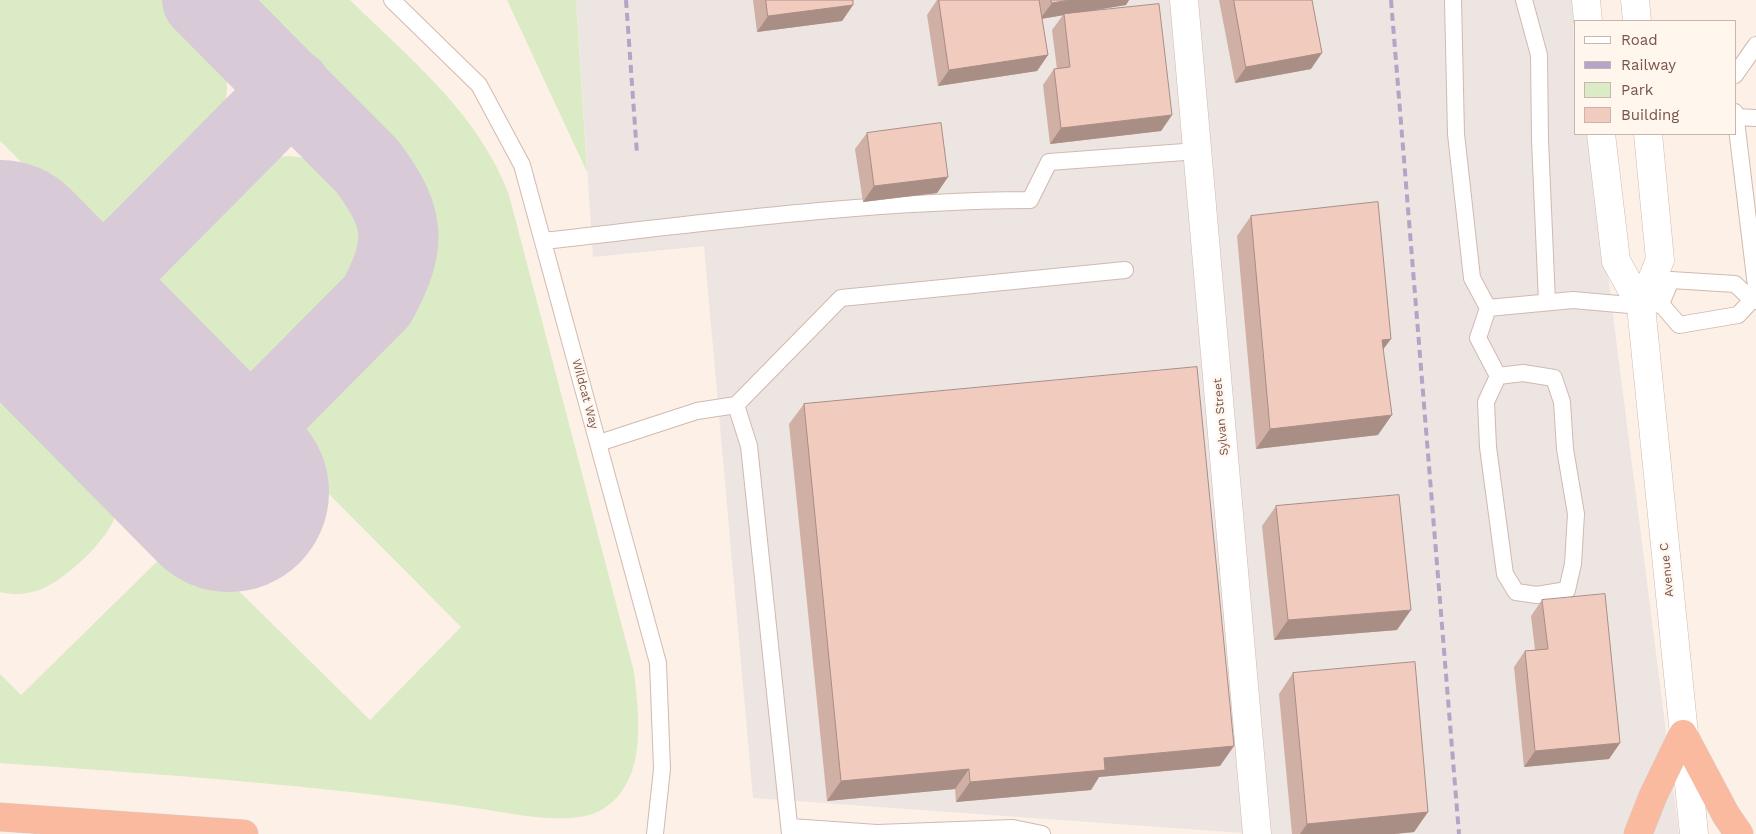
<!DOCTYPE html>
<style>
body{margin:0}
#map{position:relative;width:1756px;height:834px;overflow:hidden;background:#fdf1e7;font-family:"Work Sans",sans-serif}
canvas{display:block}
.legend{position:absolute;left:1574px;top:20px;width:162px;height:115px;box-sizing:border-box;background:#fff6ee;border:1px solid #c9b5ad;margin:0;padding:6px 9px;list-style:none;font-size:15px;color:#77544b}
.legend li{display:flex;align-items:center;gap:10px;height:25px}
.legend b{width:25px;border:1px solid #c9b5ad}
</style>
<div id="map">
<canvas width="1756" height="834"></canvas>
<ul class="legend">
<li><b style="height:6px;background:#fff"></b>Road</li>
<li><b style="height:6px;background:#b2a5c7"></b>Railway</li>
<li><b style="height:14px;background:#daebc5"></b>Park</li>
<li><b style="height:14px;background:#f2cbbf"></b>Building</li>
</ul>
</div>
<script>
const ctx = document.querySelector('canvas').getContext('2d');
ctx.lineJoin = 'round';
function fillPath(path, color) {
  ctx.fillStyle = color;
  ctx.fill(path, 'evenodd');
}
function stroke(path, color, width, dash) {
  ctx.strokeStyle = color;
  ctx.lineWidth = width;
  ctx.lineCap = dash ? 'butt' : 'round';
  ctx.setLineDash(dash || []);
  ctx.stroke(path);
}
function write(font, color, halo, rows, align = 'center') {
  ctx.font = font + ' "Work Sans",sans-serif';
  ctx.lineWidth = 4.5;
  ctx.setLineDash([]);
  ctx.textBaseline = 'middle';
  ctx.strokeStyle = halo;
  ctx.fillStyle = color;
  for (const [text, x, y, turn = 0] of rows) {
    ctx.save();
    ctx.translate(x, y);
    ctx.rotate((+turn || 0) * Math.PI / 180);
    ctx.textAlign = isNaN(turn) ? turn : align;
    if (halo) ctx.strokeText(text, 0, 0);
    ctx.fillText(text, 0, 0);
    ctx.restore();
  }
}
fillPath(new Path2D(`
 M576,0H1573L1575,134H1590L1679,834H1257L753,798L704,246L593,257Z`), '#ede5e1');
fillPath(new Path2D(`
 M0,0H166C210,43 248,67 214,132L113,236L102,239L96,236L0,141Z
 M235,0H350C410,59 479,114 509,195L634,672C639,716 648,781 603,809C573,828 511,813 476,808C318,785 159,774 0,763V674L21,695L177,542L184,539L189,542L370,720L461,627L314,479C296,458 290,441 302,414C366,349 466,277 407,176C402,167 394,159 388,152Z
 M507,0H576L587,172Z
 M286,156C315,157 336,168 354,191C397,248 361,284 320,324C302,342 284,360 265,378L258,382L247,383L144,283V274L243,173C257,163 269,158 286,156Z
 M0,378L106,484C111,491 117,499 117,508C115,535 66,579 42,589C28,594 14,596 0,592Z`), '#daebc5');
stroke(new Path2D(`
 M202,0L367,166C406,218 408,244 377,301L208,471
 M62,321L292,89`), '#d8cbd7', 80);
stroke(new Path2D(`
 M0,260L229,492`), '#d8cbd7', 200);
const service = new Path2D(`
 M392,0L479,85L522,165L658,663L662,769L655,834
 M1453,0L1456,134L1472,278L1488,308
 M1524,0L1539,55L1540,140L1547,302
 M1735,75L1756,45
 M1735,112L1756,286
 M1735,117L1756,118
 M543,241C705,223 867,201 1030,200L1049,162L1198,151
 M1661,304L1671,280L1735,284L1752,300L1756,301
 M1661,304L1679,325L1738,315L1752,300
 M1523,373L1554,378L1562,402L1565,449L1576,514L1573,564L1567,590L1537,595L1516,592L1505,574L1488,447L1486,402L1498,376Z
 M1498,376L1478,338L1488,308L1573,300L1641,306L1661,304
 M736,405L749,446L790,834
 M599,443L697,411L736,405L841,298L1125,270
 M790,827L877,833L1013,828L1042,834`);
const minor = new Path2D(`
 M1184,0L1257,834
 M1586,0L1588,21
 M1635,0L1637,21
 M1601,134L1616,261L1641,306L1694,834
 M1641,306L1660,260L1648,134`);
const trunk = new Path2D(`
 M1683,734L1726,815L1739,834
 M0,817L244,834
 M1638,834L1653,796L1683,734`);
stroke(service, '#d1b9af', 18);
stroke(minor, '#d1b9af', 29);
stroke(trunk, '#d9cfcd', 29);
stroke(service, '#fff', 16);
stroke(minor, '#fff', 28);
stroke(trunk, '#f9ba9f', 28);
stroke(new Path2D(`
 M626,0L637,154
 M1391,0L1459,834`), '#b2a5c7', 4, [8, 5]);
fillPath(new Path2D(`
 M753,0H853V5L842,21L757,32Z
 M937,0H1129L1126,5L1078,13L1172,115L1161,131L1050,144L1043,85L1054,69H1057L1052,30L1063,15L1042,19L1048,55L1037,71L938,86L927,15Z
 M1219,0H1312L1311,69L1235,83Z
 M867,133L948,177L937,193L863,202L855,149Z
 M1251,216L1383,349L1378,435L1256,449L1237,236Z
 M804,404L1220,766L1099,777L1091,790L956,802L955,789L827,801L789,424Z
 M1276,506L1397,630L1274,640L1262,526Z
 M1542,600L1620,743L1609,759L1524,767L1514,667L1525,651L1535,650L1531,616Z
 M1293,673L1428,812L1414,832L1394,834H1292L1279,694Z`), '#d0afa4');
fillPath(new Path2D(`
 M1070,0H1129L1126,5L1040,19L1052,3Z
 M853,5L842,21L757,32L768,16Z
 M1322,53L1311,69L1235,83L1246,67Z
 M1048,55L1037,71L938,86L949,70Z
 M1172,115L1161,131L1050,144L1061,128Z
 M948,177L937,193L863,202L874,186Z
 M1391,339L1376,359L1382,340Z
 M1392,415L1378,435L1256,449L1270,429Z
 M1411,610L1397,630L1274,640L1288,620Z
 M1620,743L1609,759L1524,767L1535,751Z
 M1234,746L1220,766L1099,777L1091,790L956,802L970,782L1104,758Z
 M969,769L955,789L827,801L841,781Z
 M1428,812L1414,832L1394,834H1300L1307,824Z`), '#a98e86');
const building = new Path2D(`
 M766,0H853V5L768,16Z
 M939,0H1039L1048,55L949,70Z
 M1051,0H1070L1052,3Z
 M1234,0H1312L1322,53L1246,67Z
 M1159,4L1172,115L1061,128L1054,69L1070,67L1064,14Z
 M941,123L948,177L874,186L867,133Z
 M1378,202L1391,339L1382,340L1392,415L1270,429L1251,216Z
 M1197,367L1234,746L1104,758L1105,770L970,782L969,769L841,781L804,404Z
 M1399,495L1411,610L1288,620L1276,506Z
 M1605,594L1620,743L1535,751L1525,651L1548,649L1542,600Z
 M1415,662L1428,812L1307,824L1293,673Z`);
fillPath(building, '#f2cbbf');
stroke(building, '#a98e86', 1);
write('12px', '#77544b', '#fff6ee', [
 ["Wildcat Way",585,394,75],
 ["Sylvan Street",1221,417,-95],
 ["Avenue C",1667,570,-96]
]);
</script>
